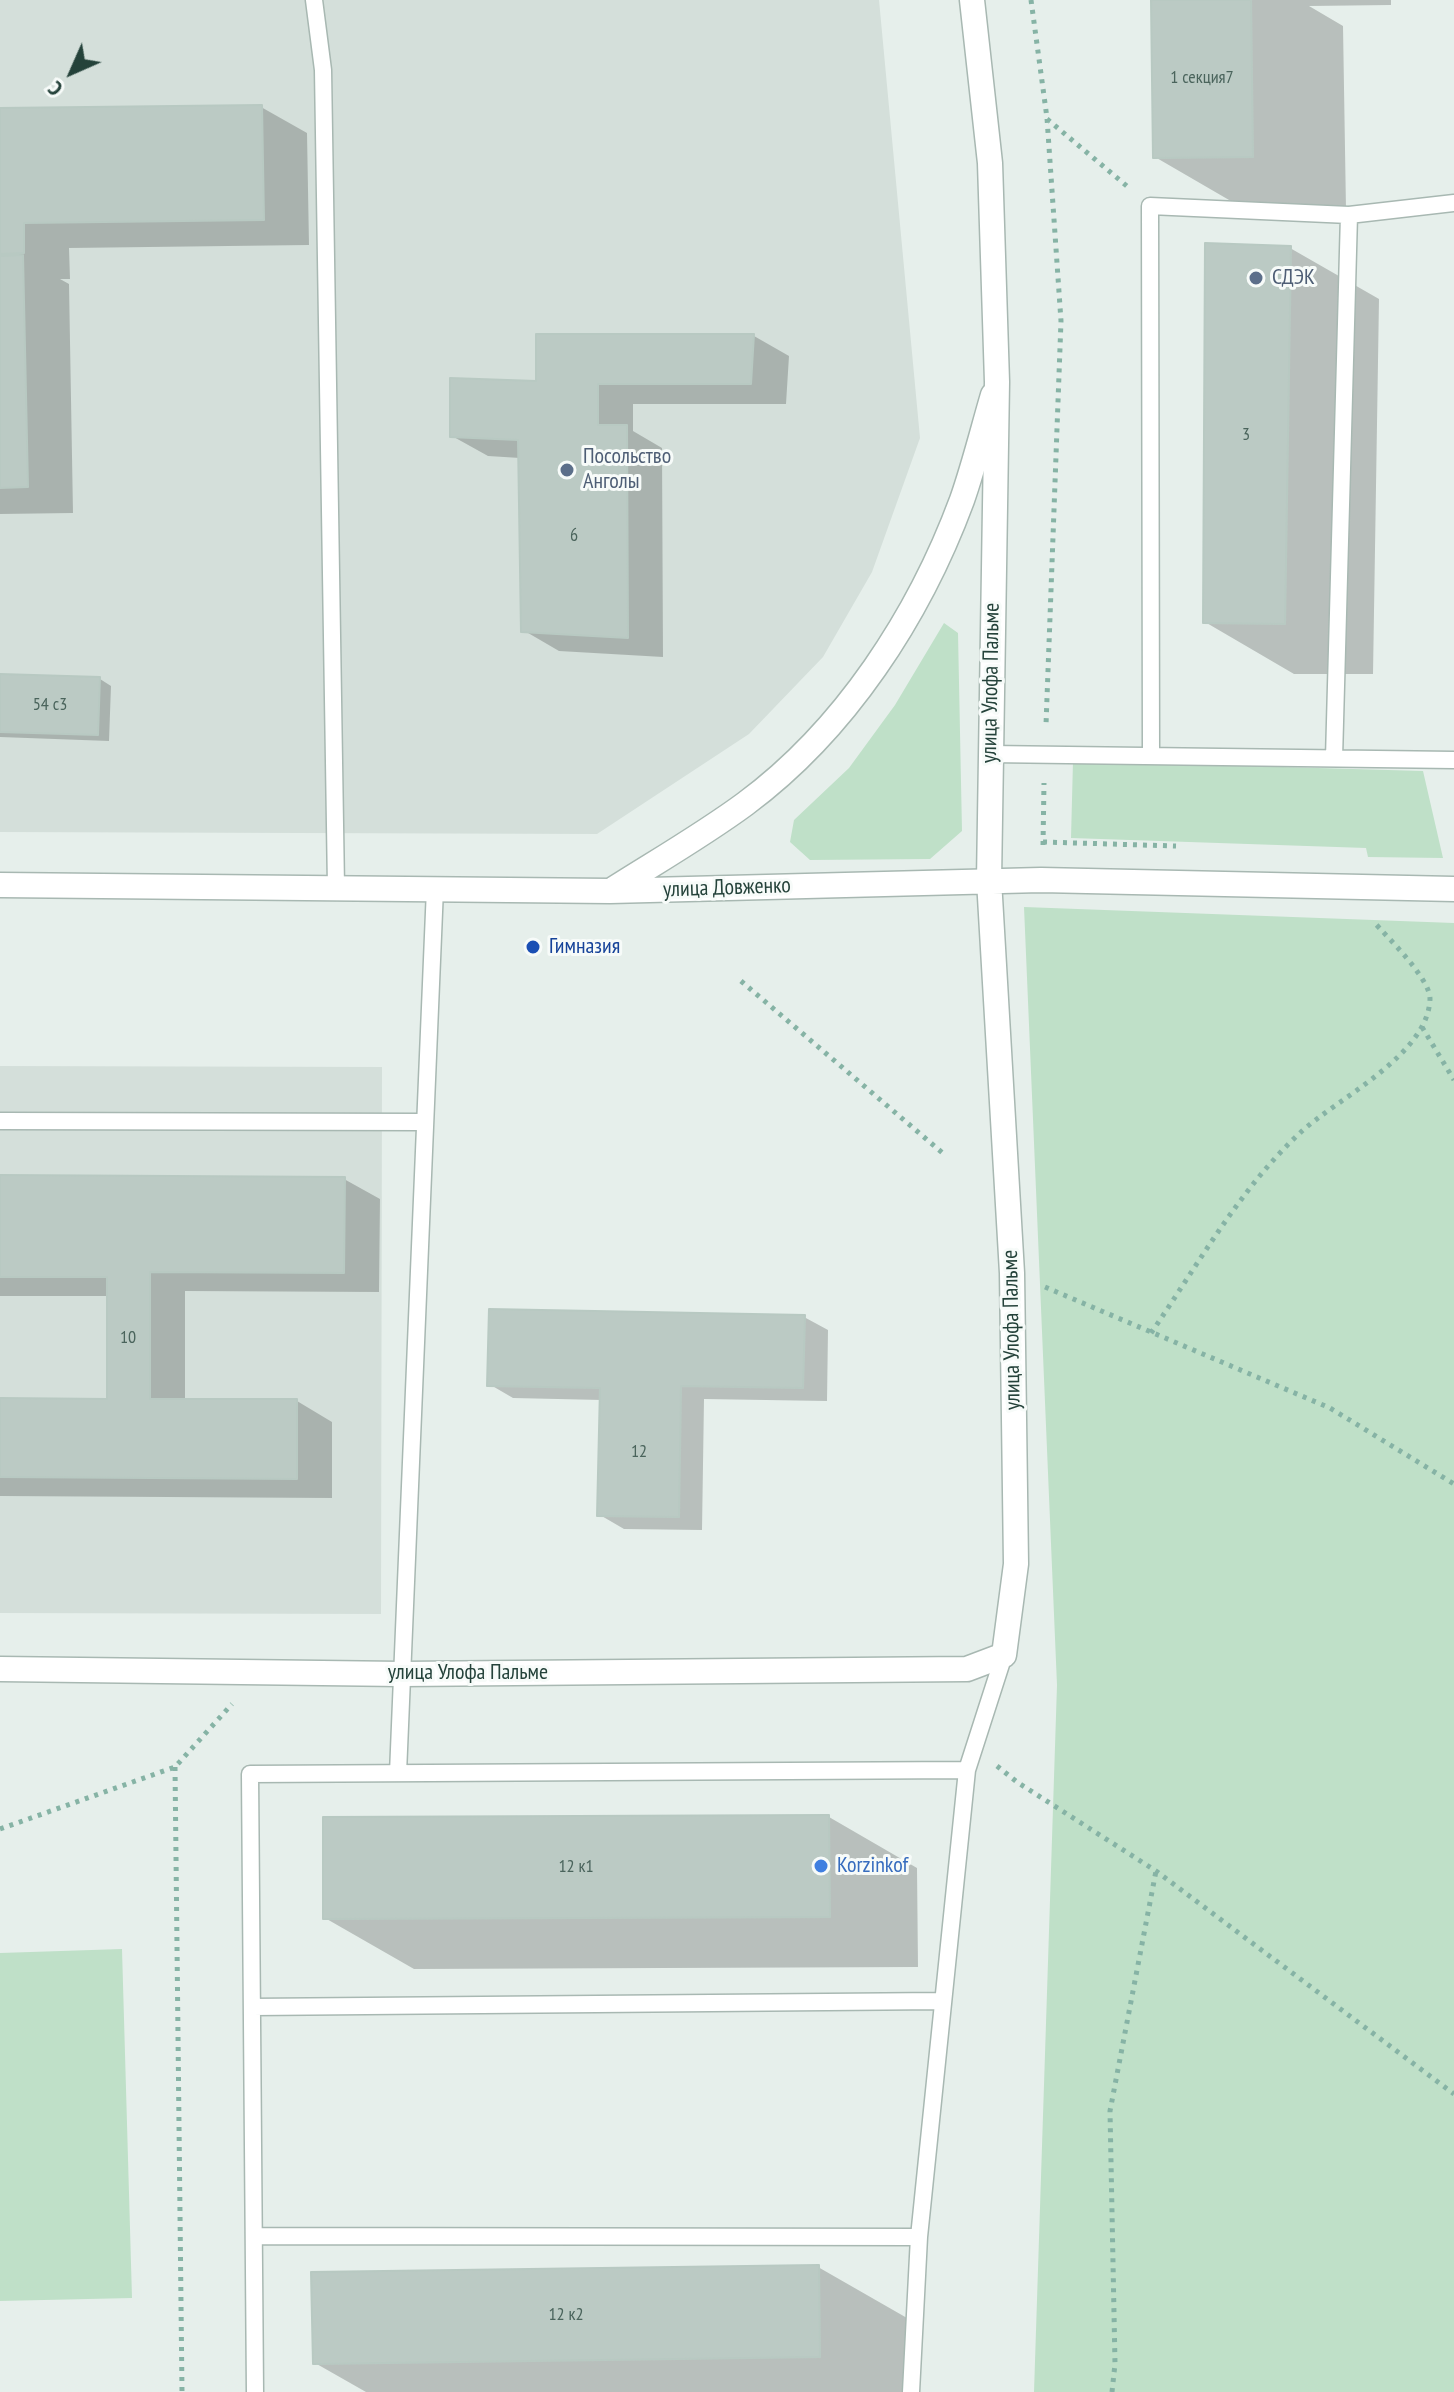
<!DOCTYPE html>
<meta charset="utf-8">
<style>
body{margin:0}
#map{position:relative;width:1454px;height:2392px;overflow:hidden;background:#e6efeb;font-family:"PT Sans Narrow",sans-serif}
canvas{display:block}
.north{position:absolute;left:32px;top:32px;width:80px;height:80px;-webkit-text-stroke:6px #f7fbf9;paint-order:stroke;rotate:225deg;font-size:22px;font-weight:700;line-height:32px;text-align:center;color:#24423a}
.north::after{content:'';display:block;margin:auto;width:28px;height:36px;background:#24423a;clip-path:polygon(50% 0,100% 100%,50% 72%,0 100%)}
</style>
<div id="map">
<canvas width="1454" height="2392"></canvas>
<div class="north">С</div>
</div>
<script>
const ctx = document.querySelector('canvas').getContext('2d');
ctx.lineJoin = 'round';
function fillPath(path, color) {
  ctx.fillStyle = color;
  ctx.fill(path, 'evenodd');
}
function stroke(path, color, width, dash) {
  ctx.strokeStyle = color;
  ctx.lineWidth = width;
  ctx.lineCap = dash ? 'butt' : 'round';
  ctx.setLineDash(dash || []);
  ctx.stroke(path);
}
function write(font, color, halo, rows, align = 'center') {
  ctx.font = font + ' "PT Sans Narrow",sans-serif';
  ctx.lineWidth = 6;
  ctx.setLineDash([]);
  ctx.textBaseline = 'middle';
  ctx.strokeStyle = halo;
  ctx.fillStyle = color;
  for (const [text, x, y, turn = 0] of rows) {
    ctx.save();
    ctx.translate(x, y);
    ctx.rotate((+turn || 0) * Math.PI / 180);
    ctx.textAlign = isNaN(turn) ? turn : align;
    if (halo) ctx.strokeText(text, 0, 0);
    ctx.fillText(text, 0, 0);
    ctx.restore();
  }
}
fillPath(new Path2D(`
 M0,0H879L920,438L872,572L823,657L749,734L597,834L0,832Z
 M0,1066L382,1067L381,1614L0,1613Z`), '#d4dfda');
fillPath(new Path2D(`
 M944,623L958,633L962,831L930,859L810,860L790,842L794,820L849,768L895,705Z
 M1073,761L1423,771L1443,858L1368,857L1366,848L1071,838Z
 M1024,907L1454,923V2392H1034L1057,1685Z
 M122,1949L132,2298L0,2301V1953Z`), '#bfe0c8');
fillPath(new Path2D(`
 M1153,0H1391V5L1309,6L1343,26L1346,210L1248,211L1155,157Z
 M261,107L307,133L309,245L69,248L70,279H60L69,284L73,513L0,514V110Z
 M1290,248L1379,299L1373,674H1294L1205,622Z
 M754,336L789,356L786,404H633V431L662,448L663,657L559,651L523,630L520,458L488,456L452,436L538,383Z
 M0,676L100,679L111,686L109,741L0,737Z
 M0,1177L344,1179L380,1199L379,1292L185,1291V1401H297L332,1422V1498L0,1496V1400L109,1401V1296H0Z
 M804,1317L828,1330L827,1401L704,1399L702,1530L624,1529L600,1515L602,1400L513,1398L489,1384Z
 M829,1817L917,1868L918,1967L414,1969L325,1918Z
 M818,2267L907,2318L908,2392H366L315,2363Z`), '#0003');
const building = new Path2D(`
 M1151,0H1251L1253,157L1153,158Z
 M262,105L264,220L24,223V253L0,254V108Z
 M1205,243L1291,246L1285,624L1203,623Z
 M23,255L28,487L0,488V256Z
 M536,334H754L751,384H598V425H627L628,638L521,632L518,440L450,437V378L536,381Z
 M0,674L100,677L98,735L0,732Z
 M0,1175L345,1177L344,1273L150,1272V1399H297V1479L0,1477V1398L107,1399V1277H0Z
 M489,1309L805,1315L803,1388L681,1386L679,1517L597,1516L600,1388L487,1386Z
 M829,1815L830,1917L323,1919V1817Z
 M819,2265L820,2357L313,2364L311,2272Z`);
fillPath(building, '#bbcac4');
stroke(building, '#b8c9c2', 2);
const service = new Path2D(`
 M314,0L323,70L336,887
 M1349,215L1454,203
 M990,754L1454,760
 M1151,755L1150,206L1349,215L1334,758
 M0,1121L425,1122
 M398,1773L435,888
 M252,2007L941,2001
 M254,2236L919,2237
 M255,2392L250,1774L967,1770
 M911,2392L919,2237L967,1770L1004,1655`);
const minor = new Path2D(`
 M0,885L610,891L1041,880L1454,889
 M612,890C656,862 703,835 745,804C845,730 919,616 962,500C974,466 983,429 993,395
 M0,1669L402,1674L967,1669L1004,1655L1016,1564L1012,1273L989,880`);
const tertiary = new Path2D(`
 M972,0L990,163L997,382L989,880`);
stroke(service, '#a8b8b2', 19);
stroke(minor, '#a8b8b2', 27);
stroke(tertiary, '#a8b8b2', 27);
stroke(new Path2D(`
 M1031,0L1047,118L1061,321L1046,725
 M1047,119L1128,187
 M1043,842L1176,846
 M1043,845L1044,783
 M741,981L945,1155
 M1422,1027L1454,1080
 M1045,1287L1330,1408L1454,1484
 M1151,1333C1198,1265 1240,1188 1301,1132C1338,1098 1428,1055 1430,999C1430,978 1387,937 1373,921
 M997,1766L1017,1782L1156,1871L1454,2094
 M175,1767L182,2392
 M0,1829L175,1767L232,1704
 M1112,2392L1115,2364L1110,2111L1156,1871`), '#86b3a5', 5, [4, 6]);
stroke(service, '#fff', 16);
stroke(minor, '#fff', 24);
stroke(tertiary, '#fff', 24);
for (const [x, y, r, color] of [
 [1256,278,8,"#5c6f8a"],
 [567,470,8,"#5c6f8a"],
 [533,947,8,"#1a4fb4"],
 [821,1866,8,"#3f7fe0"]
]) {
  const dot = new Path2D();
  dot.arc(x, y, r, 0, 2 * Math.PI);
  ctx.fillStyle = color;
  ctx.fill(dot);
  stroke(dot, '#f7fbf9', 3);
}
write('18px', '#4a645c', null, [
 ["1 секция7",1202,78],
 ["3",1246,435],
 ["6",574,536],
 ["54 с3",50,705],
 ["10",128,1338],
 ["12",639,1452],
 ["12 к1",576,1867],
 ["12 к2",566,2315]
]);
write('22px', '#4e5e75', '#f7fbf9', [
 ["СДЭК",1272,278],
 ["Посольство",583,457],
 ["Анголы",583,482]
], 'left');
write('22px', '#24423a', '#f7fbf9', [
 ["улица Улофа Пальме",991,683,-89],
 ["улица Довженко",727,888,-2],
 ["улица Улофа Пальме",1012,1330,-91],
 ["улица Улофа Пальме",468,1673]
]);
write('22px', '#164399', '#f7fbf9', [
 ["Гимназия",549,947]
], 'left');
write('22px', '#366cbe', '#f7fbf9', [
 ["Korzinkof",837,1866]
], 'left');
</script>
